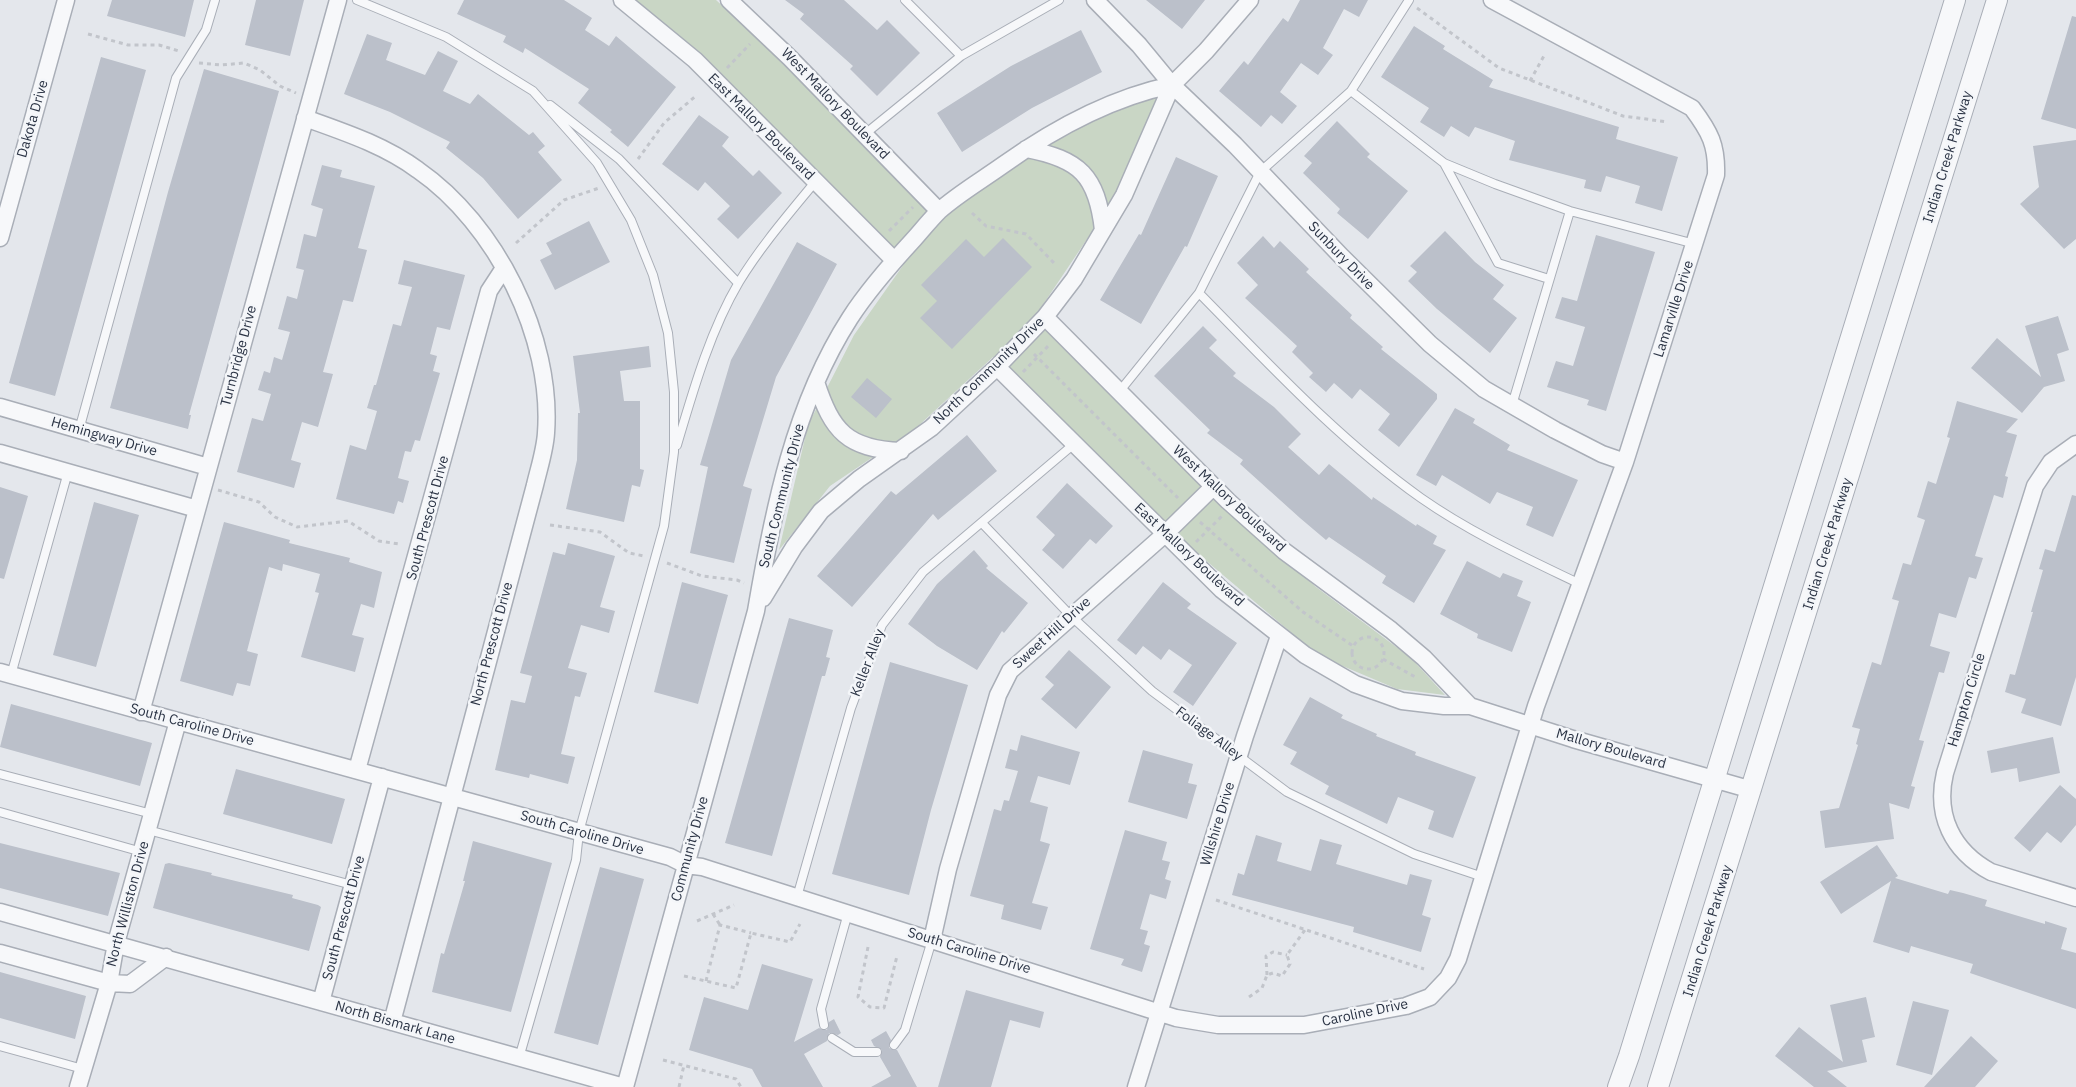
<!DOCTYPE html>
<style>
body{margin:0}
canvas{display:block;background:#e4e7ec}
</style>
<canvas width="2076" height="1087"></canvas>
<script>
const ctx = document.querySelector('canvas').getContext('2d');
ctx.lineJoin = 'round';
function fillPath(path, color) {
  ctx.fillStyle = color;
  ctx.fill(path, 'evenodd');
}
function stroke(path, color, width, dash) {
  ctx.strokeStyle = color;
  ctx.lineWidth = width;
  ctx.lineCap = dash ? 'butt' : 'round';
  ctx.setLineDash(dash || []);
  ctx.stroke(path);
}
function write(font, color, halo, rows, align = 'center') {
  ctx.font = font + ' "IBM Plex Sans",sans-serif';
  ctx.lineWidth = 5;
  ctx.setLineDash([]);
  ctx.textBaseline = 'middle';
  ctx.strokeStyle = halo;
  ctx.fillStyle = color;
  for (const [text, x, y, turn = 0] of rows) {
    ctx.save();
    ctx.translate(x, y);
    ctx.rotate((+turn || 0) * Math.PI / 180);
    ctx.textAlign = isNaN(turn) ? turn : align;
    if (halo) ctx.strokeText(text, 0, 0);
    ctx.fillText(text, 0, 0);
    ctx.restore();
  }
}
fillPath(new Path2D(`
 M629,0H716L756,37L920,200L934,211L1088,119L1161,96L1116,196L1036,315L1192,474L1316,587L1411,658L1445,695L1397,689L1319,656L1159,521L993,357L916,428L830,486L779,550L808,425L854,335L904,264L716,73Z`), '#c9d6c5');
fillPath(new Path2D(`
 M112,0H194L185,37L107,16Z
 M256,0H304L290,56L245,45Z
 M464,0H564L592,18L585,30L609,46L616,36L676,87L628,147L610,132L612,130L578,103L589,89L525,48L523,53L503,42L506,36L457,14Z
 M785,0H844L877,30L887,20L920,53L877,96L850,69L853,66L800,19L804,14Z
 M1146,0H1205L1182,29Z
 M1300,0H1368L1359,17L1344,9L1323,48L1333,55L1318,75L1301,63L1280,92L1297,106L1282,124L1271,115L1261,127L1219,91L1244,61L1248,65L1283,18L1288,22Z
 M2072,16L2076,17V129L2041,119Z
 M1414,26L1445,46L1443,49L1493,80L1489,87L1619,127L1616,139L1678,157L1662,211L1635,203L1640,186L1606,176L1601,192L1584,188L1586,180L1509,160L1515,141L1475,127L1469,137L1451,126L1444,137L1420,122L1429,108L1381,77Z
 M1081,30L1102,72L1032,108L962,152L937,113L1011,66Z
 M367,34L392,43L386,60L425,75L438,51L458,61L443,91L470,104L478,94L529,135L533,132L545,146L538,152L562,180L518,219L483,178L446,148L450,142L390,112L344,94Z
 M101,57L146,70L55,396L9,383Z
 M204,69L279,91L189,415H191L188,429L110,408L168,192Z
 M699,115L729,137L722,146L753,176L759,170L782,193L738,239L717,219L730,206L705,182L698,191L662,164Z
 M1337,121L1370,154L1367,157L1408,191L1368,239L1337,213L1340,209L1303,173L1312,163L1304,156Z
 M2076,140V239L2064,249L2020,204L2039,187L2033,146Z
 M1176,157L1218,176L1187,247L1185,246L1141,324L1100,300L1139,234L1141,235Z
 M322,165L342,170L340,177L375,186L358,248L367,250L353,302L343,300L323,372L333,374L318,427L302,422L291,460L301,463L294,488L237,472L252,418L263,421L271,394L258,390L264,371L270,373L274,357L282,360L290,332L278,329L287,296L297,299L304,270L296,268L304,234L316,237L323,209L311,205Z
 M589,221L610,262L555,290L540,260L552,254L546,243Z
 M1445,231L1475,262L1504,285L1493,299L1517,318L1490,353L1437,309L1408,281L1417,272L1410,266Z
 M1596,235L1655,252L1606,411L1587,405L1589,400L1547,387L1556,361L1573,366L1585,327L1555,318L1562,297L1577,301Z
 M1263,236L1274,248L1280,241L1309,269L1306,272L1352,315L1350,318L1383,347L1381,349L1437,394V399L1399,447L1378,430L1390,414L1360,389L1352,399L1334,383L1326,392L1309,377L1313,373L1292,352L1297,346L1245,298L1258,285L1237,263Z
 M1003,238L1032,267L952,349L920,318L937,301L921,285L966,239L984,257Z
 M797,242L837,264L776,377L743,486L752,489L734,563L690,553L708,467L700,465L731,360Z
 M404,260L465,275L450,330L437,327L430,354L437,356L433,371L440,373L420,441L415,440L411,452L405,451L398,478L409,481L403,503L398,501L394,514L336,499L350,445L366,450L377,411L367,408L374,385H376L393,324L401,326L412,287L398,284Z
 M2058,316L2069,350L2057,354L2065,381L2044,387L2022,413L1971,368L1997,338L2041,377L2025,326Z
 M1203,326L1217,340L1209,348L1236,373L1233,376L1274,407L1301,434L1288,447L1319,475L1329,464L1372,500L1373,497L1416,526L1417,524L1437,536L1433,544L1446,550L1414,603L1382,583L1386,576L1329,537L1326,540L1300,518L1240,464L1243,460L1207,433L1210,430L1154,376Z
 M649,346L651,367L620,371L624,401H640V469L644,470L640,487L632,485L624,522L566,509L577,460L578,413H580L573,356Z
 M867,378L892,399L876,418L851,397Z
 M1957,401L2018,419L2006,432L2017,435L2005,476L2008,477L2003,498L1994,495L1975,556L1983,558L1976,579L1969,577L1956,618L1939,613L1930,646L1950,652L1944,673L1939,672L1919,740L1924,741L1911,786L1915,787L1909,809L1889,803L1894,839L1825,848L1820,811L1839,808L1858,745L1856,744L1860,729L1852,727L1872,662L1881,665L1899,601L1892,599L1903,563L1911,565L1925,520L1917,517L1928,481L1936,484L1950,438L1947,437Z
 M1455,408L1475,419L1473,423L1510,445L1507,450L1578,480L1553,537L1526,525L1533,507L1497,492L1490,504L1442,475L1436,486L1416,475Z
 M967,435L997,471L938,520L933,514L852,607L817,576L891,491L896,495Z
 M1067,483L1113,526L1096,544L1090,539L1063,569L1042,550L1055,535L1036,517Z
 M0,487L28,496L4,579L0,578Z
 M2072,495L2076,496V677L2061,726L2021,713L2026,699L2005,692L2010,674L2015,675L2033,612H2031L2043,570L2039,569L2045,549L2055,552Z
 M94,502L139,515L96,667L53,655Z
 M224,522L290,540L289,543L350,558L349,562L382,572L374,608L361,604L352,635L364,638L355,672L301,657L319,593L315,592L320,574L283,564L282,571L269,567L247,651L258,654L250,686L237,683L233,696L180,681Z
 M568,543L615,556L600,607L615,611L609,633L581,625L568,668L587,673L580,697L575,696L561,754L575,757L568,784L530,774L529,778L495,770L511,700L525,703L532,676L520,673L553,552L565,555Z
 M974,550L988,566L986,568L1028,603L1004,633L1002,631L977,670L937,646L908,624L937,584Z
 M1467,561L1500,578L1503,573L1523,581L1517,596L1531,602L1512,652L1477,638L1478,634L1440,614Z
 M682,582L728,595L698,704L654,692Z
 M1163,582L1191,604L1187,608L1237,643L1193,706L1173,692L1192,665L1169,649L1161,660L1143,646L1136,655L1117,640Z
 M789,618L833,630L826,657L830,658L825,676H822L772,856L725,843Z
 M1069,650L1111,687L1076,729L1041,699L1054,685L1045,677Z
 M890,662L968,685L931,810L909,895L832,874Z
 M1310,697L1343,715L1341,718L1377,734L1376,736L1416,752L1415,755L1476,777L1453,838L1428,829L1434,811L1398,797L1387,824L1325,794L1329,786L1290,764L1297,752L1283,745Z
 M11,704L152,743L140,786L0,747Z
 M1021,735L1080,752L1070,785L1038,776L1030,802L1048,807L1040,841L1050,844L1032,903L1048,907L1041,930L1001,919L1004,905L970,896L994,809L1001,811L1004,800L1009,801L1018,771L1005,768L1010,749L1017,751Z
 M2053,737L2060,773L2019,782L2017,768L1991,773L1987,751Z
 M1143,750L1193,764L1188,783L1197,785L1187,819L1128,802Z
 M236,769L345,799L332,844L223,814Z
 M2060,785L2076,799V825L2061,843L2047,832L2030,852L2014,838Z
 M1125,830L1167,842L1162,860L1170,862L1165,879L1171,881L1166,899L1150,894L1140,929L1148,931L1144,944L1150,946L1142,972L1121,965L1124,959L1090,949Z
 M1256,835L1282,843L1277,861L1311,871L1320,839L1342,845L1336,864L1407,885L1410,874L1432,880L1422,915L1431,918L1421,952L1353,932L1354,927L1232,895L1238,873L1244,875Z
 M473,841L552,863L511,1012L432,992L441,953L444,954L465,881H463Z
 M0,843L120,873L108,916L0,888Z
 M1877,845L1898,876L1895,878L1948,894L1950,890L1963,893L1987,900L1985,906L2045,924V921L2067,928L2061,949L2076,953V1009L1970,973L1973,964L1911,946L1909,953L1873,942L1891,881L1841,914L1820,882Z
 M169,863L212,873L211,875L293,895L292,898L318,905L321,907L309,951L153,908L165,864Z
 M600,867L644,879L598,1045L554,1033Z
 M762,964L813,979L794,1042L819,1028L823,1030H827L829,1022L834,1019L841,1033L838,1035L829,1033L827,1041L804,1054L823,1087H762L752,1069L689,1050L704,997L748,1010Z
 M0,972L86,996L75,1039L0,1018Z
 M966,990L1044,1012L1040,1028L1010,1020L991,1087H938Z
 M1866,997L1875,1037L1862,1040L1867,1062L1827,1071L1847,1087H1814L1775,1056L1799,1027L1843,1062L1830,1005Z
 M1913,1001L1949,1010L1932,1075L1896,1065Z
 M886,1031L891,1040L889,1048L897,1050L917,1087H871L891,1076L880,1057L882,1050L874,1046L871,1040Z
 M1971,1036L1998,1061L1975,1087H1924Z`), '#bbc0ca');
const service = new Path2D(`
 M357,0L446,37L533,91L597,163L631,220L653,275L668,333L674,392V452L664,526L579,832L576,860L519,1058
 M905,0L961,56
 M1351,91L1444,163L1495,184L1570,211L1695,244
 M550,105L619,159L738,283
 M865,134L961,56L1059,0
 M1444,163L1498,263L1549,279
 M1199,293C1270,365 1338,439 1421,498C1471,533 1526,558 1580,584
 M1119,392L1199,293L1260,172L1351,91L1409,0
 M1512,405L1570,211
 M79,430L176,78L206,30L215,0
 M677,445C693,391 710,331 739,282C761,246 788,215 815,182
 M982,523L1071,616L1152,691L1287,792L1414,854L1483,877
 M11,675L68,472
 M0,774L152,814
 M0,812L142,852
 M148,830L352,885
 M797,897L851,708L882,625L923,572L1074,444
 M824,1025L821,1009L848,913
 M832,1038L854,1052H877
 M894,1045L905,1030L932,940
 M0,1046L83,1069`);
const minor = new Path2D(`
 M622,0L695,60L894,260
 M729,0L790,58L939,211
 M1095,0L1139,45L1172,85L1235,145L1342,257L1430,344L1484,389L1555,430L1602,454L1625,462
 M305,118C344,132 384,145 418,170C496,224 553,337 546,433C545,450 539,468 535,485L392,1022
 M1026,149C1080,159 1097,176 1103,230
 M0,238L66,0
 M1045,317L1228,501L1284,551L1391,630L1424,658L1470,706
 M997,367L1222,590L1305,655L1355,684L1402,701L1444,706H1470L1573,739L1752,790
 M816,382C832,431 847,449 901,451
 M0,407L208,467
 M2076,444L2051,462L2035,486L1945,773C1935,815 1952,851 1991,872L2076,898
 M0,453L197,509
 M763,598L794,547L821,511L859,479L931,428L997,367L1045,317L1074,279L1124,195L1172,85L1206,51L1250,0
 M0,672L670,857L686,865L702,867L1176,1018L1218,1025H1304L1406,1006L1430,997L1448,978L1458,959L1536,706L1625,462L1716,175C1717,145 1710,132 1692,108L1492,0
 M141,712L338,0
 M357,770L489,291L504,268
 M0,912L624,1087
 M932,940L948,869L998,695L1010,671L1165,534L1213,487
 M0,953L109,983L130,984L166,957
 M321,1002L382,777
 M78,1087L109,983L116,943L178,721
 M625,1087L756,611C773,511 794,405 850,318C868,290 891,264 914,239C922,230 930,220 939,211C958,194 982,180 1003,165C1055,128 1110,98 1172,85
 M1136,1087L1245,736L1279,636`);
const tertiary = new Path2D(`
 M1618,1087L1629,1056L1955,0
 M1658,1087L1997,0`);
stroke(service, '#a9aeb7', 10);
stroke(minor, '#a9aeb7', 19);
stroke(tertiary, '#a9aeb7', 22);
stroke(new Path2D(`
 M1417,8L1499,68L1623,116L1668,122
 M88,34L128,45H159L179,51
 M199,63L221,65L244,63L260,70L280,86L296,93
 M727,68L750,44
 M1530,81L1545,54
 M638,159L664,123L697,95
 M972,213L986,226L1026,234L1054,263
 M889,231L913,207
 M516,243L564,200L599,188
 M1034,354L1178,498
 M1023,372L1050,344
 M218,490L259,502L275,517L297,527L348,521L379,541L399,544
 M1200,522L1303,612L1353,646
 M550,525L600,532L629,553L644,556
 M1196,542L1222,516
 M667,563L702,576L737,580L744,583
 M1352 653a16 16 0 1 1 32 0a16 16 0 1 1-32 0Z
 M1383,659L1417,678
 M1216,900L1424,969
 M713,914L720,925
 M697,921L734,905
 M868,947L858,997L870,1007L884,1008L897,956
 M1267,975L1266,956L1273,952L1287,955
 M684,976L736,988L751,933L790,942L800,924
 M706,981L720,925L751,933
 M1249,997L1262,988L1267,975L1273,973L1282,976L1290,964L1287,955L1305,930
 M663,1060L736,1079L741,1087
 M679,1087L684,1065`), '#c2c5cb', 3, [4, 4]);
stroke(service, '#f7f8fa', 8);
stroke(minor, '#f7f8fa', 16);
stroke(tertiary, '#f7f8fa', 20);
write('14px', '#2b3445', '#f4f6f9', [
 ["West Mallory Boulevard",835,104,46],
 ["Dakota Drive",33,119,-74],
 ["East Mallory Boulevard",761,127,45],
 ["Indian Creek Parkway",1948,157,-73],
 ["Sunbury Drive",1341,256,46],
 ["Lamarville Drive",1674,309,-72],
 ["Turnbridge Drive",239,356,-75],
 ["North Community Drive",989,371,-44],
 ["Hemingway Drive",104,437,16],
 ["South Community Drive",782,496,-76],
 ["West Mallory Boulevard",1229,499,43],
 ["South Prescott Drive",428,518,-75],
 ["Indian Creek Parkway",1828,544,-73],
 ["East Mallory Boulevard",1189,555,43],
 ["Sweet Hill Drive",1052,633,-42],
 ["North Prescott Drive",492,644,-75],
 ["Keller Alley",868,663,-69],
 ["Hampton Circle",1967,700,-73],
 ["South Caroline Drive",192,725,15],
 ["Foliage Alley",1209,734,37],
 ["Mallory Boulevard",1611,749,16],
 ["Wilshire Drive",1218,824,-73],
 ["South Caroline Drive",582,833,16],
 ["Community Drive",690,849,-75],
 ["North Williston Drive",128,904,-75],
 ["South Prescott Drive",344,918,-75],
 ["Indian Creek Parkway",1708,931,-73],
 ["South Caroline Drive",969,951,17],
 ["Caroline Drive",1365,1013,-12],
 ["North Bismark Lane",395,1023,16]
]);
</script>
